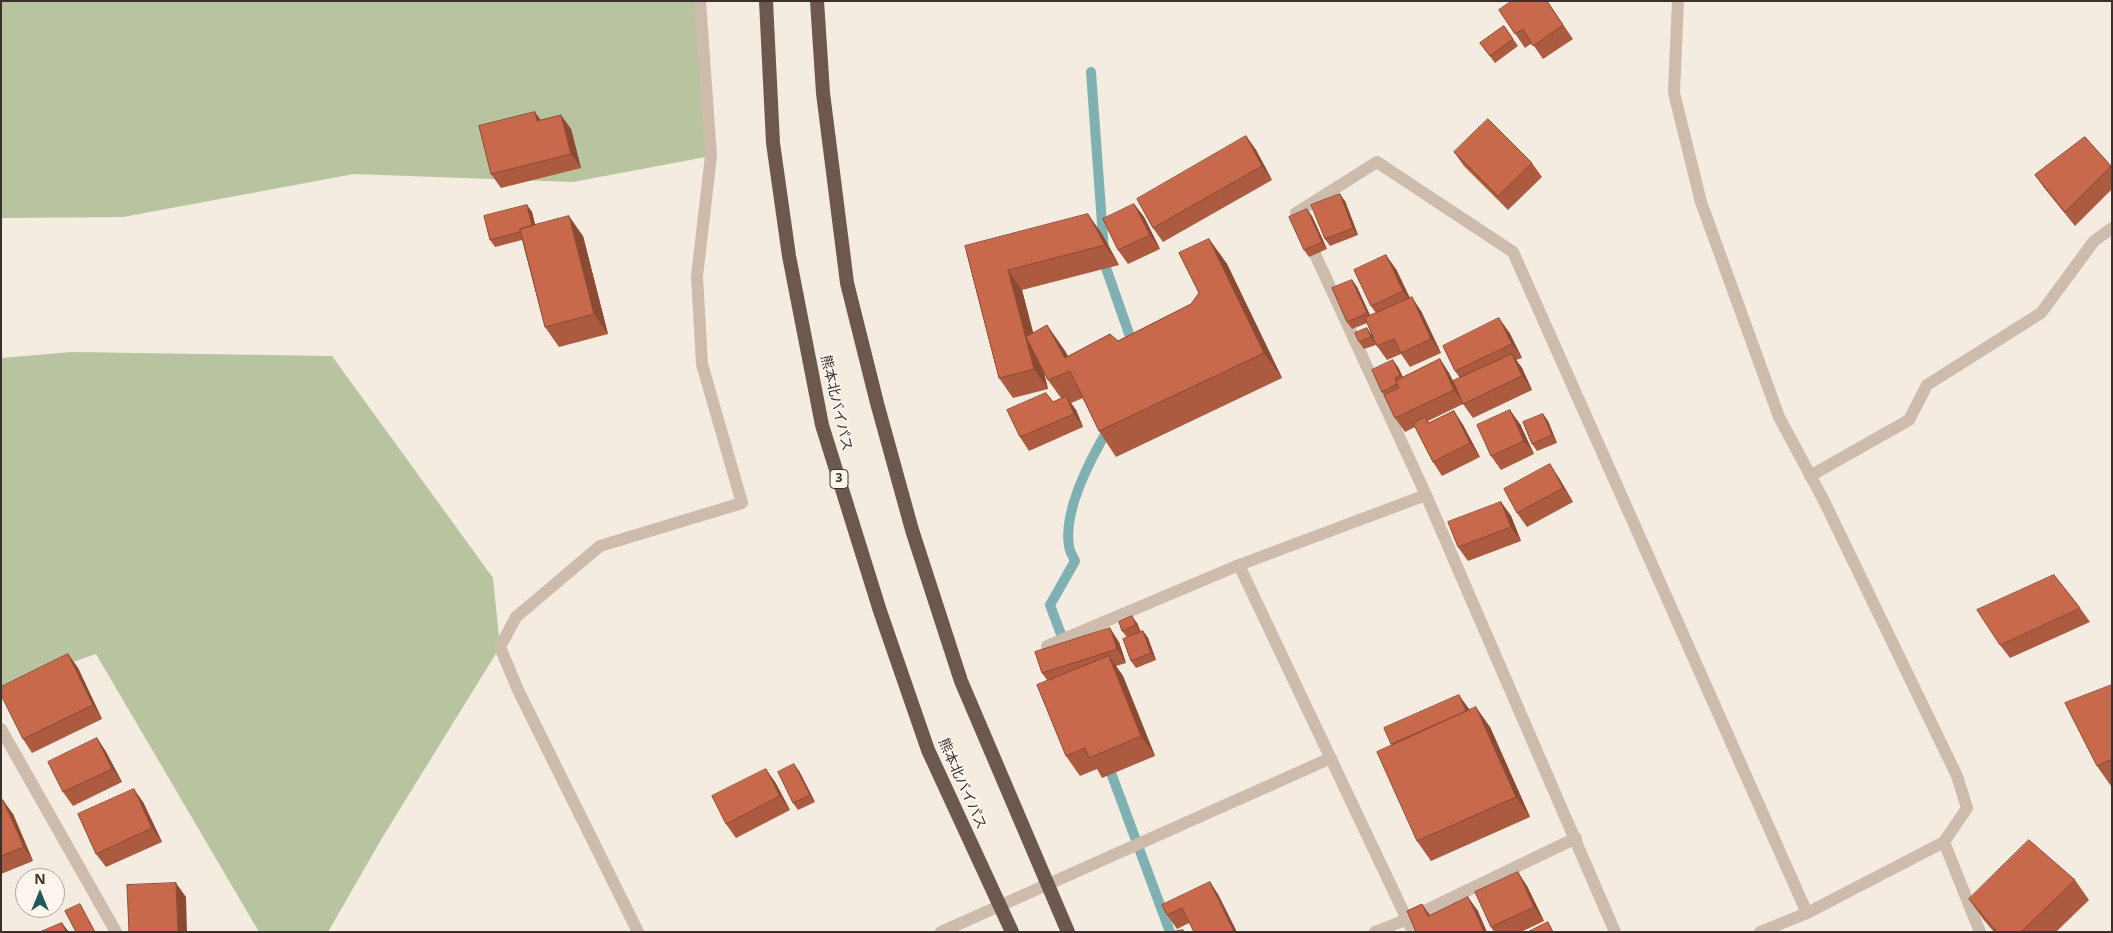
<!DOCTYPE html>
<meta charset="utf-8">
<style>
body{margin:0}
#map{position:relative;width:2113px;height:933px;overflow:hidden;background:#f4ebe1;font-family:"Open Sans",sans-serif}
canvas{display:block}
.frame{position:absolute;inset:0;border:2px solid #3b302b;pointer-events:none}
.north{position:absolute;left:15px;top:868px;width:50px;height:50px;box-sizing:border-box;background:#fbf5ee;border:1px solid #aea6a0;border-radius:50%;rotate:0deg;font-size:14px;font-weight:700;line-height:20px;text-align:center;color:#3b302b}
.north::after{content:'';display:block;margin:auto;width:18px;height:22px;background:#1f5a5e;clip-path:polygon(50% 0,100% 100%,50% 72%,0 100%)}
</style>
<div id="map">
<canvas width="2113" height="933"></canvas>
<div class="frame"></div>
<div class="north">N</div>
</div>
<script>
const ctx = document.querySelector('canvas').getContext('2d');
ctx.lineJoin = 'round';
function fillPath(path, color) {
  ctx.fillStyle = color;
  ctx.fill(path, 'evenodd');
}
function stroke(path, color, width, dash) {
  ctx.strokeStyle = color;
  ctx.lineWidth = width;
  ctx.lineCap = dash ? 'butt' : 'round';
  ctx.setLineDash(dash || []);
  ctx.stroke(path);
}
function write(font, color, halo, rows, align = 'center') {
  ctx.font = font + ' "Open Sans","Noto Sans JP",sans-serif';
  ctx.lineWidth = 4;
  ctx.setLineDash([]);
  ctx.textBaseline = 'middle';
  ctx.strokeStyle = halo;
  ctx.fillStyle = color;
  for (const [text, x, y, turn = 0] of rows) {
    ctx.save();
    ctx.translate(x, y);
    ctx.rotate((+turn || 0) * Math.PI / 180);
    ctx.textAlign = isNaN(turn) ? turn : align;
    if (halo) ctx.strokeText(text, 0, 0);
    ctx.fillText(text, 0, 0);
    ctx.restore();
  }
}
fillPath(new Path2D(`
 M1,1H695L711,156L573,182L354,174L123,217L1,218Z
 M72,352L332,356L493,578L500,647L382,838L328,932H259L96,654L1,687V358Z`), '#b8c4a0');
stroke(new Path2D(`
 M1091,72L1105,265L1134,348
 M1065,645L1050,605L1075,561C1073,556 1069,551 1069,546C1063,510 1092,456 1110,426
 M1107,762L1170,932`), '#7fb0b2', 10);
stroke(new Path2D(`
 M1678,1L1674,93L1701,202L1779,417L1823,499L1957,776L1967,808L1944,842L1807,913L1760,932
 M1810,476L1909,420L1927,385L2041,313L2094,241L2112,228
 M1239,565L1413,932
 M1047,646L1239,565L1426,495
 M1,729L116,932
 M1944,842L1980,932
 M638,932L518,690L500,647L516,617L600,546L742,503L702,364L697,276L711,156L700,1
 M1375,932L1408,919L1576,838
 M1615,932L1426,495L1296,213L1377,162L1513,252L1807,913`), '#cdbbac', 12);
stroke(new Path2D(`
 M941,932L1331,758`), '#cdbbac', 12);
stroke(new Path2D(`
 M766,1L773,143L789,256L822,425L880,611L928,750L1012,932
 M817,1L823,93L847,283L877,403L912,530L961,681L1068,932`), '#6c584f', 14);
fillPath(new Path2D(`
 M1547,1L1573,39L1543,59L1532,43L1525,48L1499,10Z
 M1504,26L1518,46L1495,63L1480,43Z
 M540,120L571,129L581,168L501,188L491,174Z
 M1246,136L1256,150L1272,180L1163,242L1153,228Z
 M2085,137L2112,168V189L2075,226L2045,189L2035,175Z
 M1454,152L1532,163L1542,177L1508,210L1464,166Z
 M1345,201L1358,235L1330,246L1325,239Z
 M1134,204L1144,217L1160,249L1128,264L1118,250Z
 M527,205L532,212L535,225L583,236L608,334L559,347L545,327L522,240L495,247L490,240Z
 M1312,216L1327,249L1309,257L1304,250Z
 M1102,234L1119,265L1022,290L1033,333L1047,325L1065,351L1068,356L1118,341L1191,304L1199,293L1209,239L1227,264L1282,378L1116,457L1099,431L1083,398L1071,403L1076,410L1083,427L1029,451L1020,437L1053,402L1061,398L1048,380L1044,372L1048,389L1013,398L999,378L965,246Z
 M1396,269L1410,298L1421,311L1441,353L1410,367L1401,354L1387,360L1377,346L1367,323L1352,329L1347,322L1352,280L1357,287L1370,315L1376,313L1371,306Z
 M1509,332L1522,358L1516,360L1522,368L1532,390L1473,418L1463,404L1428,421L1429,423L1454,411L1463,425L1480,457L1442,476L1433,462L1415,427L1405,432L1395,418L1384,395L1382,392L1398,367L1403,377L1440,359L1449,373L1453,381L1460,378L1455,371Z
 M1372,335L1376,345L1364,349L1359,342Z
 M1543,414L1548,421L1557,443L1537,451L1532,444Z
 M1520,424L1534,454L1501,470L1491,456Z
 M1559,478L1573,502L1527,527L1517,513Z
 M1501,502L1511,516L1521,541L1468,561L1458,547Z
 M2080,608L2090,622L2010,658L2000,645Z
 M1137,623L1141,632L1143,631L1148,638L1156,660L1136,668L1131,661L1127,637L1122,631Z
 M1119,642L1126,663L1116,666L1123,676L1155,756L1102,778L1097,769L1080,776L1066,756L1047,680L1042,673Z
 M68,654L78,668L102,719L32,753L23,739Z
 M2112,685V786H2111L2097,766Z
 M1469,710L1490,727L1530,817L1431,861L1417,841L1391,744Z
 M97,738L106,752L122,782L73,806L63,792Z
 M799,771L815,802L798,810L793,803Z
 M775,782L790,810L736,838L726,824Z
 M1,801L13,814L33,861L1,874Z
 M143,802L162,842L106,867L96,854Z
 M2075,880L2089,900L2056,932H1994L1983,919L1969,899Z
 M1210,882L1219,896L1189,923L1177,929L1167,915Z
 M1527,886L1544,921L1521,932H1494L1491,927Z`), '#ac5a40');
fillPath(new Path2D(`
 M535,112L545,126L537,121Z
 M561,115L571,129L581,168L571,154Z
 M1246,136L1256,150L1272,180L1262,166Z
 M1340,194L1345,201L1358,235L1353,228Z
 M1134,204L1144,217L1160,249L1150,235Z
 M527,205L532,212L538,236L533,229Z
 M1307,209L1312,216L1327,249L1322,242Z
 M1088,214L1102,234L1119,265L1105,245Z
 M569,216L583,236L608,334L594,314Z
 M1209,239L1227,264L1282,378L1264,353Z
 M1386,255L1396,269L1413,305L1403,291Z
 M1008,270L1022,290L1048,389L1034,369Z
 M1352,280L1357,287L1372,320L1367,313Z
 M1412,297L1421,311L1441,353L1431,339Z
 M1499,318L1509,332L1522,358L1512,344Z
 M1047,325L1065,351L1082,383L1065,358Z
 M1367,328L1372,335L1376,345L1371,337Z
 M1512,354L1522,368L1532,390L1522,376Z
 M1440,359L1449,373L1464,404L1454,390Z
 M1393,360L1398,367L1405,382L1400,375Z
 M1066,396L1076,410L1083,427L1074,414Z
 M1510,410L1520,424L1534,454L1524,441Z
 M1454,411L1463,425L1480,457L1470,443Z
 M1543,414L1548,421L1557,443L1552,435Z
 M1550,464L1559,478L1573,502L1563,488Z
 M1501,502L1511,516L1521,541L1511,527Z
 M1132,616L1137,623L1141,633L1136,625Z
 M1110,628L1119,642L1126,663L1117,649Z
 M1143,631L1148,638L1156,660L1151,653Z
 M68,654L78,668L102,719L93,705Z
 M1109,656L1123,676L1155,756L1141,736Z
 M1459,695L1469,709L1476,725L1466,711Z
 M1476,707L1490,727L1530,817L1516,797Z
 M97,738L106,752L122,782L112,769Z
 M794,764L799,771L815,802L810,795Z
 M766,769L775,782L790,810L780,796Z
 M134,789L143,802L162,842L152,828Z
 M3,800L13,814L33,861L24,847Z
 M1518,872L1527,886L1544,921L1534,907Z
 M1210,882L1219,896L1237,932H1234Z
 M176,883L186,897L187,932H178Z
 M1468,897L1478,911L1487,932H1484Z
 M1422,904L1432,918L1428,916Z
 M62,923L69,932H66Z`), '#8c4a34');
const building = new Path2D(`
 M1512,1H1547L1563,25L1533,46L1523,29L1515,34L1499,10Z
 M1504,26L1513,39L1490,56L1480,43Z
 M535,112L537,121L561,115L571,154L491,174L479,126Z
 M1488,119L1532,163L1498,196L1454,152Z
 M1246,136L1262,166L1153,228L1137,199Z
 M2085,137L2111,166L2065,212L2035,175Z
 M1340,194L1353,228L1325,239L1311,205Z
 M1134,204L1150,235L1118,250L1103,219Z
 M527,205L532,226L520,229V232L490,240L484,216Z
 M1307,209L1322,242L1304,250L1289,217Z
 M1088,214L1105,245L1008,270L1034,369L999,378L965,246Z
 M569,216L594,314L545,327L520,229Z
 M1209,239L1264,353L1099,431L1070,371L1048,380L1026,337L1047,325L1065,358L1110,334L1118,341L1191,304L1199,293L1179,253Z
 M1386,255L1403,291L1371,306L1354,270Z
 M1352,280L1367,313L1347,322L1332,288Z
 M1412,297L1431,339L1401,353L1394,339L1377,346L1365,318Z
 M1499,318L1512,344L1455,371L1443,346Z
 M1367,328L1371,337L1359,342L1355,333Z
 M1512,354L1522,376L1463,404L1453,381Z
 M1440,359L1454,390L1395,418L1384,395L1399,388L1396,381Z
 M1393,360L1400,375L1395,378L1397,384L1382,392L1372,370Z
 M1046,393L1053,402L1066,396L1074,414L1020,437L1007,410Z
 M1510,410L1524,441L1491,456L1477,425Z
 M1454,411L1470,443L1433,462L1413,423L1425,417L1428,423Z
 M1543,414L1552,435L1532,444L1523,422Z
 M1550,464L1563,488L1517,513L1504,489Z
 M1501,502L1511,527L1458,547L1448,522Z
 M2054,575L2080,608L2000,645L1977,610Z
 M1132,616L1136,625L1122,631L1119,622Z
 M1110,628L1117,649L1042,673L1035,652Z
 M1143,631L1151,653L1131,661L1123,639Z
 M68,654L93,705L23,739L1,695V687Z
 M1109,656L1141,736L1089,758L1085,748L1066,756L1037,685Z
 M2112,685V759L2097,766L2065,703Z
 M1459,695L1466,711L1391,744L1384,728Z
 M1476,707L1516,797L1417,841L1377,752Z
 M97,738L112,769L63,792L48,762Z
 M794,764L810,795L793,803L778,772Z
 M766,769L780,796L726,824L712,796Z
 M134,789L152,828L96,854L78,814Z
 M3,800L24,847L1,856V801Z
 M2029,840L2075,880L2021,932H1997L1969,899Z
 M1518,872L1534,907L1491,927L1475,892Z
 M1210,882L1234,932H1194L1182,908L1167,915L1162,905Z
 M176,883L178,932H129L127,885Z
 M1468,897L1484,932H1416L1407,911L1422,904L1428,916Z
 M80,904L95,932H76L65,911Z
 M1548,922L1553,932H1528Z
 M62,923L66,932H40Z
 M1183,930L1184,932H1172Z`);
fillPath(building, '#c8694b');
stroke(building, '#8c4a34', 1);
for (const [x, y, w] of [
 [839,479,18]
]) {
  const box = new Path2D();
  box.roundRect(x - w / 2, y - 9.5, w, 19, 4);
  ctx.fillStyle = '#fbf5ee';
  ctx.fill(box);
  stroke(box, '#3b302b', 1);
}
write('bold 12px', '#3b302b', null, [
 ["3",839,479]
]);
write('14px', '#3b302b', '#fbf5ee', [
 ["熊本北バイパス",836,403,77],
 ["熊本北バイパス",962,784,66]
]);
</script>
